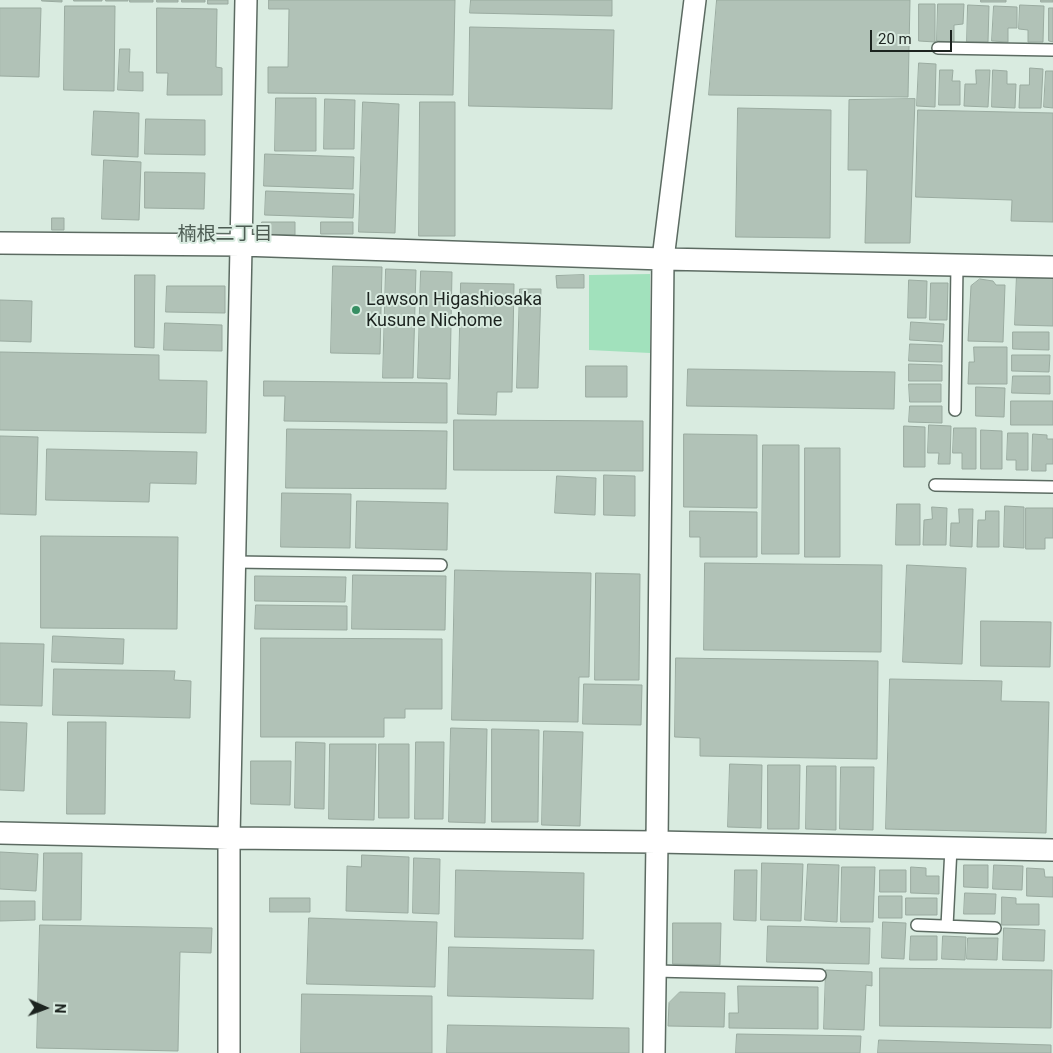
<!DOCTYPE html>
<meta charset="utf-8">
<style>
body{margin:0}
#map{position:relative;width:1053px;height:1053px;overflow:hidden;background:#d9ebe0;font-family:Roboto,sans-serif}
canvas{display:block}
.north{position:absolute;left:20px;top:983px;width:50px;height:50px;-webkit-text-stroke:4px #d9ebe0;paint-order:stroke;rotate:92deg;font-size:14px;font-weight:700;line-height:20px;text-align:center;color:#1c231f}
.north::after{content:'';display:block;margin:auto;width:18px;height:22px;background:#1c231f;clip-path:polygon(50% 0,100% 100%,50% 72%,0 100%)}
.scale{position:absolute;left:870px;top:30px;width:82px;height:22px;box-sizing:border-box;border:2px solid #1c231f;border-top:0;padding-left:6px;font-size:15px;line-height:18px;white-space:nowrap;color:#1c231f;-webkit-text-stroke:4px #d9ebe0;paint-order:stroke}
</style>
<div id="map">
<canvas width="1053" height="1053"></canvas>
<div class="north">N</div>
<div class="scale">20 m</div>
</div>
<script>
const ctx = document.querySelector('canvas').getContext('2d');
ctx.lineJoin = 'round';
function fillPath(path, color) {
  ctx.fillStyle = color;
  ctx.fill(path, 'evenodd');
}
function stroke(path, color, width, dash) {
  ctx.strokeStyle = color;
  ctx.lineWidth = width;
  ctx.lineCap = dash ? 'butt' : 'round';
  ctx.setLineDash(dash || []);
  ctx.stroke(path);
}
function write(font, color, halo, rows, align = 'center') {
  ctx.font = font + ' Roboto,"Noto Sans JP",sans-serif';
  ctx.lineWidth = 4;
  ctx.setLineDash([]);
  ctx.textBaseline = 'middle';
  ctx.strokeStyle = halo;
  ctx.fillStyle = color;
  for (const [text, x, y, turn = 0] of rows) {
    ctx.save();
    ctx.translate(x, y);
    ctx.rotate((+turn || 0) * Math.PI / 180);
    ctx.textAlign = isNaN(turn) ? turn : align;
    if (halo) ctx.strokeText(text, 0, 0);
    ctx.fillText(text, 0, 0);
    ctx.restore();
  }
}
fillPath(new Path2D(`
 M650,274V353L589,350V275Z`), '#a1e1bc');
const building = new Path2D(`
 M42,0H62V2L42,1Z
 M74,0H102V1H74Z
 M106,0H128V1H106Z
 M130,0H153V2H130Z
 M157,0H178V2H157Z
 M182,0H205V2H182Z
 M208,0H228V4H208Z
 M269,0H455L453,95L268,93V67H288L289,9H269Z
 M471,0H612V16L470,13Z
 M717,0H910L908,97L709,95Z
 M981,0H1006V2H981Z
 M1041,0H1053V2H1041Z
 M919,4H935V42L919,41Z
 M938,4H964L963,24L954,25V42L937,41Z
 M968,5L989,6L988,42H967Z
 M1020,5L1044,6L1043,42H1028V30L1019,29Z
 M65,6H115L114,91L64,90Z
 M994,6L1017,7V28H1008V42L992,41Z
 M0,8H41L39,77L0,76Z
 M157,8L217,9L216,67L222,68V95H167L168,73H157Z
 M1049,8H1053V42L1049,41Z
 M470,27L614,30L612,109L469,106Z
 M120,49H130L129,72H143V91L118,90Z
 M919,63L936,64L935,107L917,106Z
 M1030,68L1043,69L1041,108H1019L1020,85H1029Z
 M940,70H953L952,81H960V105H939Z
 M976,70H990L988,107L964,106L965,84H976Z
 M993,70L1007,71V84H1016L1015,108L992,107Z
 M1046,71H1053V108L1044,107Z
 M276,98H316V151H275Z
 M325,99L355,100L354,149H324Z
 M915,99L910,243H865L867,170H848L849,100Z
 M363,102L399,104L395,233L359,232Z
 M420,102H455V236H419Z
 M738,108L831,110L830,238L736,237Z
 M918,110L1053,113V222L1011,221L1012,200L916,197Z
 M94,111L139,113L138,157L92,155Z
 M146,119L205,120V155L145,154Z
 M265,154L354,157L353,189L264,186Z
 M104,160L141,162L139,220L102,219Z
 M145,172L205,173L204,209L145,208Z
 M266,191L354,194L353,218L265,215Z
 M52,218H64V230H52Z
 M262,222H295V235L262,234Z
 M321,222H353V234H321Z
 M333,266L382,267L380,354L331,353Z
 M386,269L416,270L413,378H383Z
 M421,271L452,272L450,379L418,378Z
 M1017,273L1053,274V326L1015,325Z
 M135,275H155L154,348L135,347Z
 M584,275V288H557L556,276Z
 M980,279L993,281L996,285H1005L1003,342L968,341L971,286Z
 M909,280L927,281L926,318H908Z
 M461,283L514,284L512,392H497L496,415L458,414Z
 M931,283H948L947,320H930Z
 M167,286H225V313L166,312Z
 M520,289H541L538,388H517Z
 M0,300L32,301L31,342L0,341Z
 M911,322L944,324L943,342L910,340Z
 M165,323L222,325V351L164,350Z
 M1013,332H1049V350L1013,349Z
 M910,344L942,345V362L909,361Z
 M974,347H1007V384H968L969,362H974Z
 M0,352L159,355V380L207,381L206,433L0,430Z
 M1012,355H1050L1049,372L1012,371Z
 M909,364L942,365V381H909Z
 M586,366H627V397H586Z
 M688,369L895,372L894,409L687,406Z
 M1013,376H1050V394L1012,393Z
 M264,381L447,383V423L284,421L285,396H264Z
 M909,384H941V402H910Z
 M976,387L1005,388L1004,417L976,416Z
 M1011,401H1053V425H1011Z
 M910,406H942V423L909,422Z
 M454,420L643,421V471L454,470Z
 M929,425L951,426L950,464H938L939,453H928Z
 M904,426L925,427V467H904Z
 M954,428H976V469H962V453H953Z
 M287,429L447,431L446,489L286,488Z
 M981,430L1002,431V469H981Z
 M1008,433H1028V470H1016V460H1007Z
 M684,434L757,435V508L684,507Z
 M1033,434L1047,435V439H1053V464H1046V471H1032Z
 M0,436L38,437L36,515L0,514Z
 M763,445H799V554H762Z
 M805,448H840V557H805Z
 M47,449L197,452L196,484L150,483L149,502L46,500Z
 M604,475L635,476V516L604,515Z
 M557,476L596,478L595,515L555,513Z
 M282,493L351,494L350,548L281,547Z
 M357,501L448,503L447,550L356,548Z
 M897,504H920V545H896Z
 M1005,506L1024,507V548L1004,547Z
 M932,507L947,508L946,545H923L924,520L932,519Z
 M1026,508H1053V538H1045V549H1026Z
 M959,509H973L972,547L950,546L951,523H959Z
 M690,511L757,512V557H700V537H690Z
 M986,511H999V547H977L978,520H985Z
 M41,536L178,537L177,629L41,628Z
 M705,563L882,565L881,652L704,650Z
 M907,565L966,568L962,664L903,662Z
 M455,570L591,573L589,677H579L578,722L452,720Z
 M596,573L640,574L639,680H595Z
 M353,575L446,576L445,630L352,629Z
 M255,576L346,577L345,602L255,601Z
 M256,605L347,606V630L255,629Z
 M981,621L1051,622L1050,667L981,666Z
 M53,636L124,639L123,664L52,662Z
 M261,638L442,639V709H405V718H384V737H261Z
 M0,643L44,644L42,706L0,705Z
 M676,658L878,661L877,759L700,756V738L675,737Z
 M54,669L175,671L174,680L191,681L190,718L53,715Z
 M890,679L1002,681L1001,701L1049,702L1046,833L886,829Z
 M584,684L642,685L641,725L583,724Z
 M0,722L27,723L24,791L0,790Z
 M68,722H106L105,814H67Z
 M451,728L487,729L485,823L449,822Z
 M492,729L539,730L538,822H492Z
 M544,731L583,732L580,826L542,825Z
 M296,742L325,743L324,809L295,808Z
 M416,742H444L443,819H415Z
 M330,744H376L374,820L329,819Z
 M379,744H409V818H379Z
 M251,761H291L290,805L251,804Z
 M730,764L762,765L761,828L728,827Z
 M768,765H800L799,829H768Z
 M807,766H836V830L806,829Z
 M841,767H874L873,830L840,829Z
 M0,852L38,854L36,891L0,889Z
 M44,853H82L81,920H43Z
 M362,855L409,857L408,913L346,911L347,866L361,867Z
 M414,858L440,859L439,914L413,913Z
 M762,863L803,864L801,921L761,920Z
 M808,864L839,865L837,922L805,920Z
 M964,865H988V888L964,887Z
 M994,865L1023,866L1022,890L993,889Z
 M842,867H875L873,922H841Z
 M911,867L926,868V876H939V894L911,893Z
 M1027,868L1044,869L1045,877H1053V897L1027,896Z
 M456,870L584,873L583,939L455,937Z
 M735,870H757L756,921L734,920Z
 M880,870H906V892H880Z
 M965,893L996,894L995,914H964Z
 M879,896H902V918H879Z
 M1002,897L1016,898V904H1039V925H1002Z
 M270,898H310V912H270Z
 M906,898H937V915H906Z
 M0,901H35V920L0,921Z
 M309,918L437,922L435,987L307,984Z
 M883,922L906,923L904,959L882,958Z
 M673,923H721L720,965L673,964Z
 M40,925L212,928L211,953L180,952L178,1051L37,1048Z
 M768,926L870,928L869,964L767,962Z
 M1004,928L1045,930L1044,961L1003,960Z
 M911,936H937V960H910Z
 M943,936L966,937L965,960L942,959Z
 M968,938H998L997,960L967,959Z
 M449,947L594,950L593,999L448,996Z
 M880,968L1052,970L1051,1028L880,1026Z
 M826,970L872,972V986L866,985L864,1030L824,1029Z
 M738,986L818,987V1029L729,1028V1013H738Z
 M680,992L725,993L724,1027L668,1026L669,1003Z
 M302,994L432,996V1053H301Z
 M448,1025L629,1028V1053H447Z
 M737,1034L861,1036L860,1053H736Z
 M879,1040L1051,1045V1053H878Z`);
fillPath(building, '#b1c2b7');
stroke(building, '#9aaba0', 1);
const lane = new Path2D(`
 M938,48L1053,50
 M955,410L957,264
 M935,485L1053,487
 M235,562L441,565
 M917,925L995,928
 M947,926L951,848
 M655,971L820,975`);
const street = new Path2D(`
 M0,243L241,245L663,259L1053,267
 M0,833L229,838L657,842L1053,850
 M229,1053V838L246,0
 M654,1053L657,842L663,259L695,0`);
stroke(lane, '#5c6b62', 14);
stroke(street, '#5c6b62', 24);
stroke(lane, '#fff', 11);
stroke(street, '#fff', 21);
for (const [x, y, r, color] of [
 [356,310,5,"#368e63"]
]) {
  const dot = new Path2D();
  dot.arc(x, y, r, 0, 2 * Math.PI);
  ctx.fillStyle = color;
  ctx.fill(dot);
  stroke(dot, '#d9ebe0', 2);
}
write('18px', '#1c231f', '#d9ebe0', [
 ["Lawson Higashiosaka",366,300],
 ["Kusune Nichome",366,321]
], 'left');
write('19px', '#4d5c53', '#d9ebe0', [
 ["楠根二丁目",225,235]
]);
</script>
